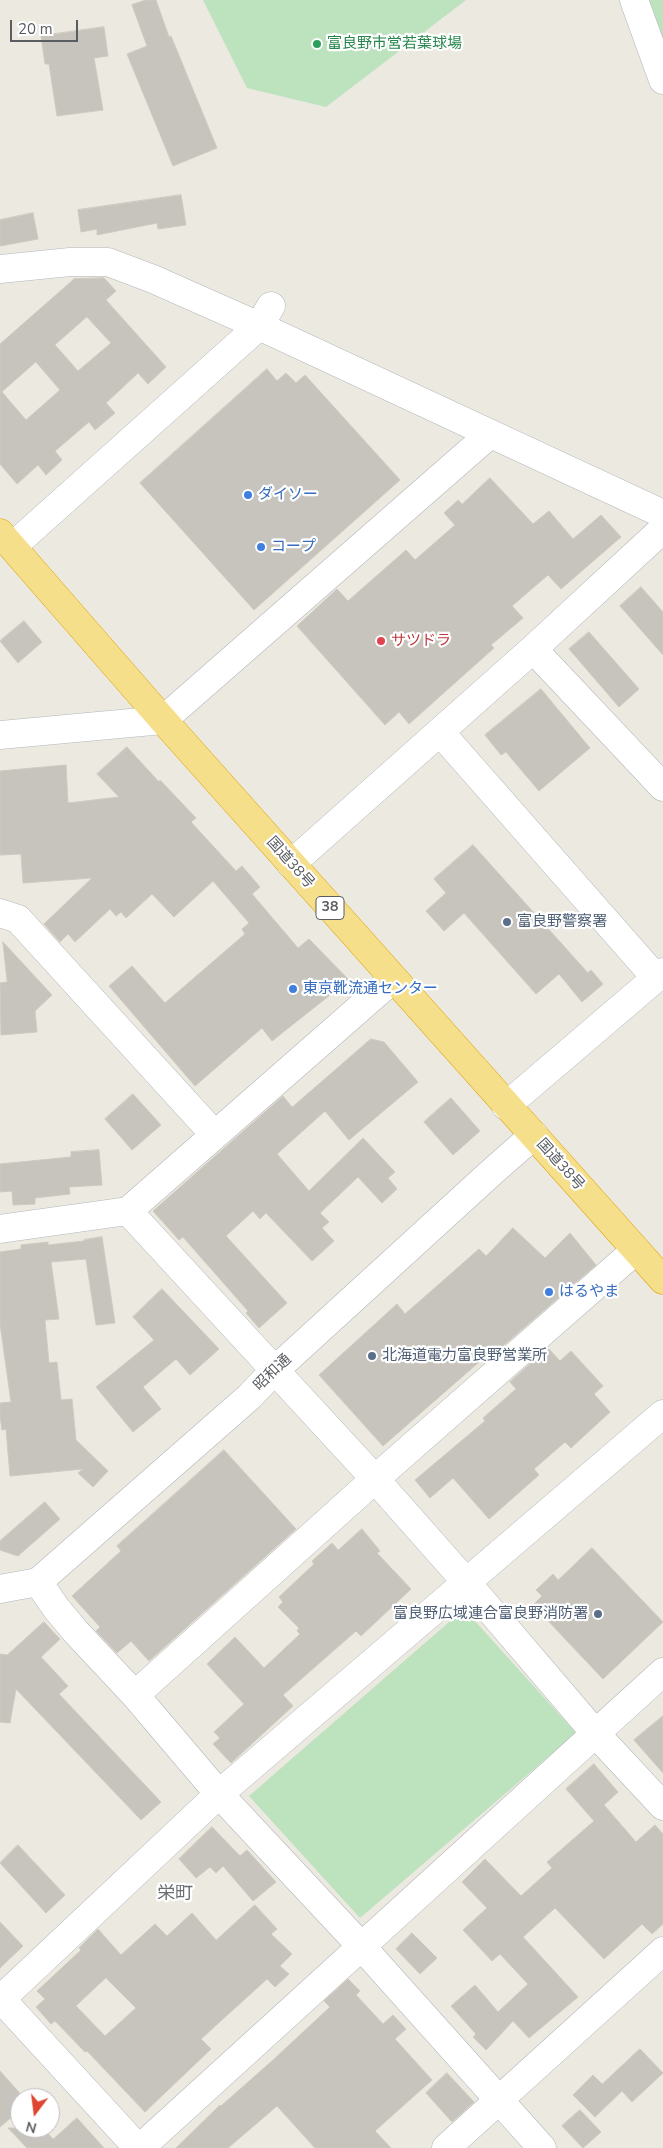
<!DOCTYPE html>
<meta charset="utf-8">
<style>
body{margin:0}
#map{position:relative;width:663px;height:2148px;overflow:hidden;background:#ebe9e0;font-family:"Nunito Sans",sans-serif}
canvas{display:block}
.north{position:absolute;left:10px;top:2088px;width:50px;height:50px;box-sizing:border-box;background:#fff;border:1px solid #bdbebf;border-radius:50%;rotate:195deg;font-size:14px;font-weight:700;line-height:20px;text-align:center;color:#595c60}
.north::after{content:'';display:block;margin:auto;width:18px;height:22px;background:#de4632;clip-path:polygon(50% 0,100% 100%,50% 72%,0 100%)}
.scale{position:absolute;left:10px;top:20px;width:68px;height:22px;box-sizing:border-box;border:2px solid #595c60;border-top:0;padding-left:6px;font-size:15px;line-height:18px;white-space:nowrap;color:#595c60;-webkit-text-stroke:4px #fff;paint-order:stroke}
</style>
<div id="map">
<canvas width="663" height="2148"></canvas>
<div class="north">N</div>
<div class="scale">20 m</div>
</div>
<script>
const ctx = document.querySelector('canvas').getContext('2d');
ctx.lineJoin = 'round';
function fillPath(path, color) {
  ctx.fillStyle = color;
  ctx.fill(path, 'evenodd');
}
function stroke(path, color, width, dash) {
  ctx.strokeStyle = color;
  ctx.lineWidth = width;
  ctx.lineCap = dash ? 'butt' : 'round';
  ctx.setLineDash(dash || []);
  ctx.stroke(path);
}
function write(font, color, halo, rows, align = 'center') {
  ctx.font = font + ' "Nunito Sans","Noto Sans JP",sans-serif';
  ctx.lineWidth = 4.5;
  ctx.setLineDash([]);
  ctx.textBaseline = 'middle';
  ctx.strokeStyle = halo;
  ctx.fillStyle = color;
  for (const [text, x, y, turn = 0] of rows) {
    ctx.save();
    ctx.translate(x, y);
    ctx.rotate((+turn || 0) * Math.PI / 180);
    ctx.textAlign = isNaN(turn) ? turn : align;
    if (halo) ctx.strokeText(text, 0, 0);
    ctx.fillText(text, 0, 0);
    ctx.restore();
  }
}
fillPath(new Path2D(`
 M203,0H466L326,107L247,88Z
 M634,0H663V80Z
 M464,1609L576,1733L360,1918L249,1796Z`), '#bde2be');
const building = new Path2D(`
 M146,0H156L169,37L171,36L217,148L173,166L127,54L147,46L132,5Z
 M104,27L108,56L94,58L103,110L57,116L49,64H45L41,36Z
 M181,195L186,225L158,229L157,223L97,235V229L81,232L78,210Z
 M33,213L38,239L0,246V220Z
 M104,278L116,291L106,300L166,367L148,384L138,373L106,403L115,413L95,430L89,422L55,451L62,460L46,475L38,465L17,484L0,464V344L74,279ZM87,317L111,343L78,371L55,345ZM36,362L60,390L26,420L2,392Z
 M267,369L277,381L286,373L296,383L305,375L400,480L254,610L140,483Z
 M490,478L533,524L549,511L573,539L601,515L621,537L561,589L548,575L512,606L523,618L491,645L494,648L409,724L399,712L385,725L297,626L337,589L348,601L406,550L415,560L455,525L444,513L458,500L462,504Z
 M641,587L663,612V655L620,606Z
 M24,621L42,642L18,663L0,641Z
 M589,632L639,689L619,707L569,649Z
 M541,689L590,748L539,791L506,752L501,755L485,735Z
 M127,747L159,782L160,780L196,818L191,822L236,871L242,866L260,887L252,894L298,948L309,939L349,980L272,1041L262,1028L195,1086L109,986L132,966L165,1003L245,934L242,929L249,923L213,881L174,917L152,894L126,918L121,912L116,916L110,909L75,942L68,934L60,942L44,924L92,878L23,883L21,854L0,855V771L66,765L68,803L119,797L97,774Z
 M473,845L588,973L591,970L603,984L582,1002L559,974L536,994L464,913L444,931L426,911L446,893L434,879Z
 M3,942L52,995L35,1011L37,1032L1,1035L0,983L7,982Z
 M371,1039L384,1042L418,1082L349,1140L325,1111L277,1154L309,1191L363,1138L395,1172L388,1178L397,1189L382,1203L358,1177L320,1213L329,1222L322,1228L334,1241L312,1261L266,1213L260,1219L253,1211L226,1236L287,1303L259,1328L246,1313L248,1311L183,1237L179,1240L153,1211L283,1096L292,1107Z
 M133,1094L161,1125L132,1150L105,1119Z
 M451,1098L480,1131L453,1155L424,1122Z
 M99,1150L102,1185L69,1187L70,1194L35,1198V1204L13,1205L12,1191L0,1192V1164L71,1157V1152Z
 M513,1228L545,1258L570,1233L596,1265L488,1359L486,1356L383,1446L319,1375L397,1304L405,1314L479,1249L486,1256Z
 M102,1237L115,1323L96,1325L86,1259L51,1262L59,1319L45,1320L49,1363L57,1362L61,1400L72,1399L76,1440L108,1471L93,1487L78,1473L83,1469L10,1476L6,1429L2,1430L0,1416V1403L11,1402L0,1324V1252L21,1249V1245L48,1242V1245L84,1241V1240Z
 M162,1289L219,1349L190,1375L176,1359L143,1387L161,1409L133,1432L96,1387L154,1340L133,1317Z
 M548,1348L560,1361L571,1351L603,1386L594,1394L610,1412L571,1448L565,1442L534,1469L539,1475L489,1519L453,1478L430,1498L415,1480L485,1421L483,1418L516,1389L510,1382Z
 M224,1450L296,1529L149,1661L131,1641L117,1653L96,1631L100,1627L72,1596L121,1551L117,1546Z
 M45,1502L60,1519L18,1556L0,1550V1541Z
 M362,1529L380,1551L377,1553L411,1589L361,1636L356,1631L283,1695L293,1706L231,1763L213,1744L220,1738L214,1732L244,1704L207,1664L235,1637L264,1668L300,1634L297,1631L299,1628L278,1607L283,1602L279,1597L314,1564L312,1561L332,1543L338,1550Z
 M592,1548L663,1622L603,1679L533,1605L542,1596L536,1590L553,1574L558,1580Z
 M44,1622L60,1639L41,1657L68,1686L59,1694L161,1802L141,1820L16,1689L10,1723L0,1722V1654L7,1655Z
 M663,1716V1773L634,1740Z
 M594,1764L618,1792L604,1805L636,1842L655,1825L663,1834V1924L652,1934L642,1924L604,1959L555,1908L523,1937L578,1997L529,2038L513,2021L486,2050L473,2037L476,2034L451,2006L475,1985L498,2012L528,1984L500,1954L492,1961L463,1930L487,1908L462,1882L485,1859L521,1896L552,1868L547,1862L594,1821L566,1789Z
 M212,1827L240,1856L247,1850L276,1882L253,1901L223,1866L216,1873L210,1867L196,1878L179,1859Z
 M18,1845L65,1895L46,1913L0,1863Z
 M255,1905L277,1929L271,1934L292,1954L280,1966L289,1974L275,1987L267,1979L201,2039L211,2049L145,2112L87,2051L85,2052L55,2021L51,2024L36,2007L45,1999L37,1991L81,1950L79,1948L98,1929L121,1955L155,1924L167,1936L192,1913L216,1940ZM106,1978L136,2008L105,2036L76,2006Z
 M0,1922L23,1946L0,1968Z
 M412,1933L437,1958L420,1974L396,1949Z
 M348,1979L360,1991L356,1995L383,2024L393,2015L406,2029L395,2039L432,2080L375,2131L391,2148H315L277,2106L228,2148H176L220,2105L221,2106L273,2060L330,2007L324,2001Z
 M640,2049L663,2073L632,2102L622,2091L595,2117L573,2095L593,2075L602,2084Z
 M0,2071L24,2098H20V2110L0,2127Z
 M447,2073L474,2102L452,2122L426,2093Z
 M580,2110L601,2132L583,2148L562,2126Z
 M77,2118L104,2148H27L8,2128H43L53,2139Z`);
fillPath(building, '#c6c4bd');
stroke(building, '#cfcabf', 1);
const minor = new Path2D(`
 M634,0L663,80
 M0,269L70,262H108L153,279L259,326L663,514
 M13,546L259,326L271,306
 M533,649L663,787
 M440,732L656,978
 M0,735L163,720L490,434
 M291,864L533,649L663,529
 M0,913L18,919L214,1134
 M506,1106L663,972
 M128,1211L375,1479L467,1583L595,1733L663,1806
 M0,1229L128,1211L393,979
 M38,1582L56,1608L76,1632L135,1695L219,1794L362,1947L542,2148
 M0,1589L38,1582L249,1397L274,1371L493,1171L534,1135
 M135,1695L375,1479L636,1250
 M0,2000L219,1794L663,1414
 M2,2000L138,2148
 M140,2148L663,1672
 M446,2148L663,1951`);
const highway = new Path2D(`
 M0,533L163,720L663,1280`);
stroke(minor, '#b3b6ba', 29);
stroke(highway, '#dea40d', 29);
stroke(minor, '#fff', 28);
stroke(highway, '#f6df8b', 28);
for (const [x, y, r, color] of [
 [317,44,5,"#2e9e5b"],
 [248,495,5,"#3f7fe0"],
 [261,547,5,"#3f7fe0"],
 [381,641,5,"#e0444e"],
 [507,922,5,"#5c6f8a"],
 [293,989,5,"#3f7fe0"],
 [549,1292,5,"#3f7fe0"],
 [372,1356,5,"#5c6f8a"],
 [598,1614,5,"#5c6f8a"]
]) {
  const dot = new Path2D();
  dot.arc(x, y, r, 0, 2 * Math.PI);
  ctx.fillStyle = color;
  ctx.fill(dot);
  stroke(dot, '#fff', 2);
}
for (const [x, y, w] of [
 [330,908,28]
]) {
  const box = new Path2D();
  box.roundRect(x - w / 2, y - 11.5, w, 23, 4);
  ctx.fillStyle = '#fff';
  ctx.fill(box);
  stroke(box, '#595c60', 1);
}
write('bold 14px', '#595c60', null, [
 ["38",330,908]
]);
write('15px', '#27864d', '#fff', [
 ["富良野市営若葉球場",327,44]
], 'left');
write('15px', '#366cbe', '#fff', [
 ["ダイソー",258,495],
 ["コープ",271,547],
 ["東京靴流通センター",303,989],
 ["はるやま",559,1292]
], 'left');
write('15px', '#be3a42', '#fff', [
 ["サツドラ",391,641]
], 'left');
write('15px', '#595c60', '#fff', [
 ["国道38号",290,863,48],
 ["国道38号",560,1165,48],
 ["昭和通",273,1373,-44]
]);
write('15px', '#4e5e75', '#fff', [
 ["富良野警察署",517,922],
 ["北海道電力富良野営業所",382,1356],
 ["富良野広域連合富良野消防署",588,1614,"right"]
], 'left');
write('18px', '#6a6e72', '#fff', [
 ["栄町",175,1895]
]);
</script>
